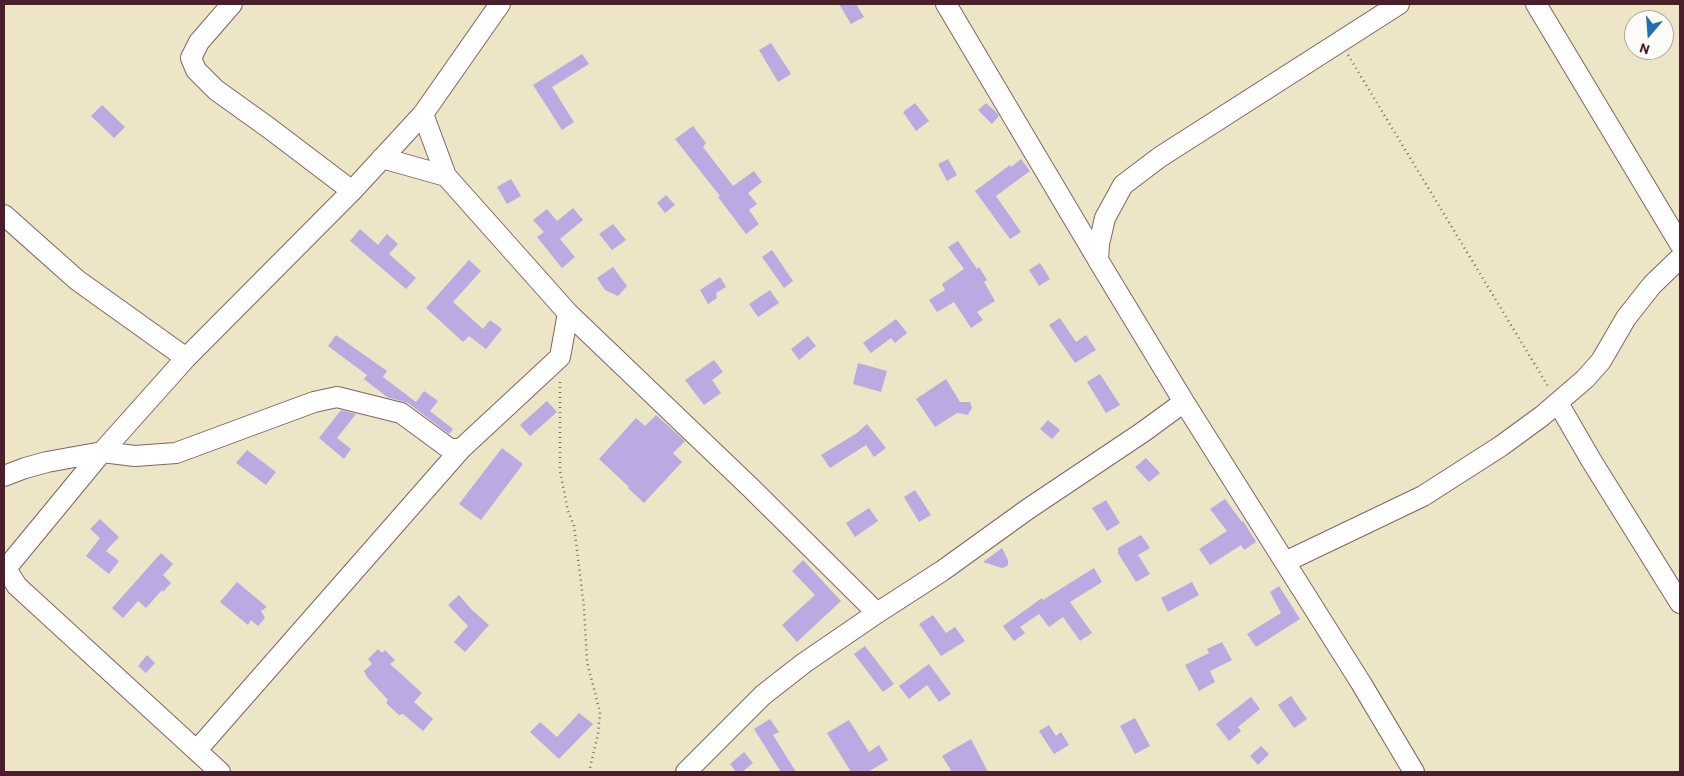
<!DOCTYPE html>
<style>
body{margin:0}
#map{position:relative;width:1684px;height:776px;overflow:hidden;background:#ece5c6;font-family:Itim,sans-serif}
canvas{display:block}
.frame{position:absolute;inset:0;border:5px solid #4a1f2b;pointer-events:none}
.north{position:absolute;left:1624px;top:10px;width:50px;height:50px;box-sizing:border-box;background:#fdfcf7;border:1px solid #b5a4a5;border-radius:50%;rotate:198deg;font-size:14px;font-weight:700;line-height:20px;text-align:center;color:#4a1f2b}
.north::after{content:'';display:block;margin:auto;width:18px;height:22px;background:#1f6fb2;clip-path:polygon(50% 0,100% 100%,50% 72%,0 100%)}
</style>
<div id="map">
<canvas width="1684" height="776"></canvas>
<div class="frame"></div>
<div class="north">N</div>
</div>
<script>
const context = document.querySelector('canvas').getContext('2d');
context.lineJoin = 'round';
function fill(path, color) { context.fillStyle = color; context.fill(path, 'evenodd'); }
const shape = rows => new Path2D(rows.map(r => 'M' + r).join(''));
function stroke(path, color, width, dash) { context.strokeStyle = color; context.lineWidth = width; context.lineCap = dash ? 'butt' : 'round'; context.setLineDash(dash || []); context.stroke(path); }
const building = shape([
 [839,4,856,4,864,17,851,24],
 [771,43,791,74,778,82,759,50],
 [582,54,589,64,552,87,574,122,562,130,533,85],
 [915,103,929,121,916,131,903,112],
 [986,103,996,112,999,116,992,124,978,110],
 [102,105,125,127,114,138,91,116],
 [693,126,706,143,703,147,733,186,754,171,762,182,748,193,757,204,749,210,759,224,746,234,718,197,720,196,675,139],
 [948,159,957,175,947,181,938,164],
 [1021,159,1030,171,996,196,1021,232,1010,239,975,191,1010,165,1011,167],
 [511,179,521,196,507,204,497,187],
 [666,195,675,205,665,213,657,203],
 [573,208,583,220,560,239,575,257,562,268,537,237,544,232,533,220,547,209,557,221],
 [613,224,626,240,612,250,599,234],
 [360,229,378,245,387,234,398,244,389,254,416,278,406,289,350,241],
 [958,241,977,269,979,267,987,280,984,282,995,301,977,312,983,320,971,328,954,302,937,312,929,300,945,290,942,284,964,269,948,247],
 [772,250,793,281,784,288,762,257],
 [469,260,481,271,453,302,483,329,490,320,502,329,486,349,469,336,463,342,426,308],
 [1040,263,1050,279,1039,286,1029,270],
 [613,267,627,286,618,296,605,290,597,278],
 [720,277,726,287,716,293,717,298,708,304,700,290],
 [770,290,779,303,758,317,749,304],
 [1060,318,1076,342,1086,335,1096,350,1075,363,1049,325],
 [896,319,907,333,895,343,891,338,871,353,863,343],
 [336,335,387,371,383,377,416,402,424,391,438,401,430,411,453,429,449,434,408,403,387,397,364,379,367,375,328,346],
 [808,336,816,346,799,360,791,349],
 [714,360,723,372,712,380,721,393,704,405,685,380],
 [858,363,887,371,881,392,853,384],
 [1100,374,1120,405,1106,413,1087,382],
 [946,379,960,402,970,402,972,408,968,414,969,415,957,413,935,427,916,399],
 [547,401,557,412,530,436,520,425],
 [341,410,356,414,337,438,351,449,344,459,319,438],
 [656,415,685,441,673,453,682,462,644,503,628,488,629,487,599,459,636,418,645,426],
 [1048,420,1060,430,1052,439,1040,429],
 [867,424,886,448,874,457,866,445,830,468,821,455,857,433],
 [502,448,523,464,481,520,459,504],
 [247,450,276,472,266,485,236,463],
 [1146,458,1160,473,1149,482,1135,467],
 [915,490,931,515,919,522,904,497],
 [1225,499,1242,522,1243,521,1256,542,1244,550,1241,545,1210,565,1199,549,1227,531,1210,509],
 [1106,500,1120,523,1107,531,1092,508],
 [869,508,878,521,855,537,846,523],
 [100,519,119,537,106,551,119,561,109,574,86,556,100,538,90,529],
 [1141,535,1150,548,1138,555,1150,574,1136,582,1118,553,1118,548],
 [1002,548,1008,560,1008,565,1005,567,1002,568,983,562],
 [161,553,173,564,163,575,171,583,163,592,162,590,146,608,138,601,123,618,112,608],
 [803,560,841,601,797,642,782,625,815,595,792,571],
 [1094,568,1102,582,1070,602,1092,633,1080,641,1063,617,1049,627,1039,614,1020,627,1025,633,1014,641,1003,626,1042,598,1043,600],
 [237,582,267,607,261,611,265,618,258,626,251,620,248,625,220,602],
 [1192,582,1199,595,1168,612,1161,598],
 [1279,586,1300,619,1256,647,1247,634,1281,613,1270,592],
 [459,595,472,610,489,625,465,652,454,642,468,626,448,605],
 [933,615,946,633,955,627,965,641,941,656,919,624],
 [1222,642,1232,660,1210,671,1215,682,1199,691,1185,665,1209,653,1207,649],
 [865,646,894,684,883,692,854,654],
 [378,649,382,653,385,650,395,660,390,664,422,693,414,702,433,719,423,731,403,714,399,715,386,703,388,700,367,677,364,671,372,664,368,659],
 [147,655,155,663,146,673,138,666],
 [929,664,951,694,939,702,927,685,909,699,899,686],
 [1291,696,1307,719,1294,728,1278,705],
 [1251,697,1260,709,1238,727,1241,731,1229,741,1216,724],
 [579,713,593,724,559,759,530,732,540,722,557,737],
 [1135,718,1150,746,1135,754,1120,726],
 [770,719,779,732,773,735,796,772,781,772,754,729],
 [849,720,869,752,879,745,888,760,868,772,851,772,827,733],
 [1049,725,1056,736,1061,732,1069,745,1054,754,1039,731],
 [971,739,988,772,952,772,942,756],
 [1261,746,1269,754,1258,765,1250,756],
 [744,752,753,763,742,772,736,772,730,764]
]);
const path = shape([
 [1348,55,1549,388],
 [560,382,560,471,568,511,574,526,584,607,587,662,600,712,598,734,589,772]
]);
const minor = shape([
 [232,4,199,42,191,58,196,70,216,90,269,128,352,191],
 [946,4,1098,260],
 [1399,4,1160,157,1123,185,1105,218,1099,244,1098,260,1184,402,1361,683,1414,772],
 [1536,4,1680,244],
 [423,114,446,176,568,313,752,489,877,613],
 [382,158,446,176],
 [4,215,77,280,186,358],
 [1558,403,1591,460,1680,603],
 [4,476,25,468,47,462,102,452,135,456,176,453,314,402,337,397,401,413,450,449,461,449],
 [1285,562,1423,496,1501,446,1542,416,1585,379,1601,361,1626,318,1652,285,1680,258],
 [6,569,17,586,220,772],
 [4,571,102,452,186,358,352,191,423,114,500,4],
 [197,750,461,449,560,357,568,313],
 [686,772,763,695,804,663,877,613,942,571,1028,509,1143,432,1184,402]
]);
fill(building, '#bba9e1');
stroke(minor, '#836461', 22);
stroke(path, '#836461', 2.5, [1, 4]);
stroke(minor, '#fff', 20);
</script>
